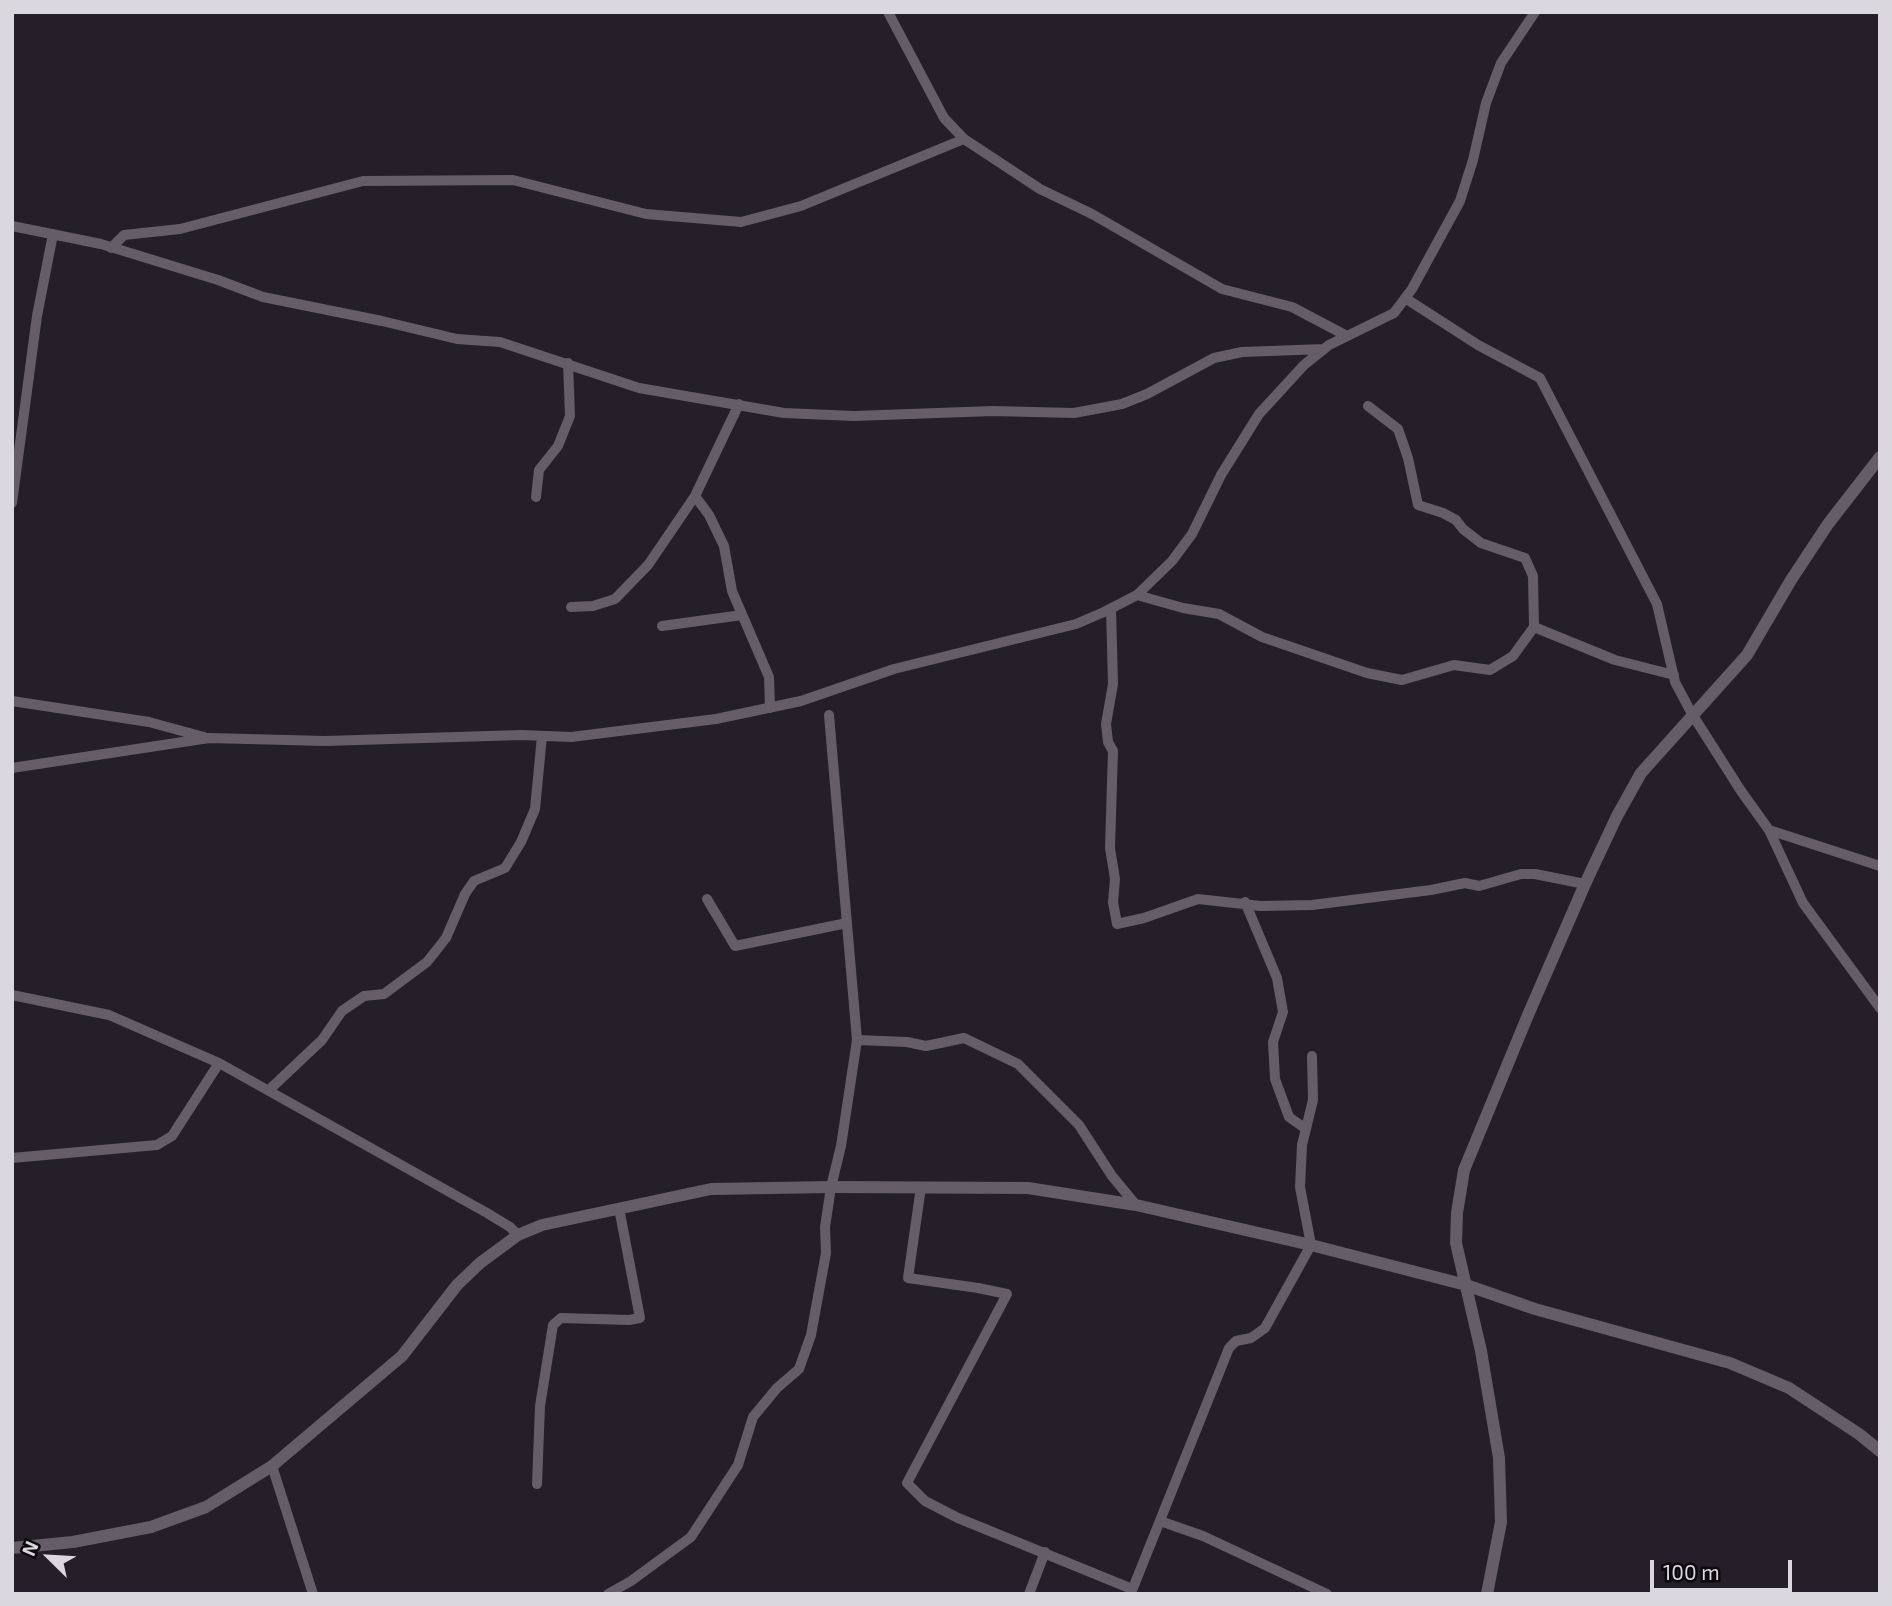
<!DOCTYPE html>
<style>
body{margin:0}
#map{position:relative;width:1892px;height:1606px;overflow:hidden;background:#251f29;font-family:"Exo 2",sans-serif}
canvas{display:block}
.frame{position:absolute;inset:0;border:14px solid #dbd7de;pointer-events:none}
.north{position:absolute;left:14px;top:1522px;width:70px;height:70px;-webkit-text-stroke:5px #0d0a0e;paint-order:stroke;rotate:294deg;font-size:19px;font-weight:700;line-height:28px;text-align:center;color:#dbd7de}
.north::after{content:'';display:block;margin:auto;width:24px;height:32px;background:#dbd7de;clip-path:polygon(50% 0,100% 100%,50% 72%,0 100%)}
.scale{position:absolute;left:1650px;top:1560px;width:142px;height:32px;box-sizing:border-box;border:4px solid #dbd7de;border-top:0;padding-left:9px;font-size:21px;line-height:24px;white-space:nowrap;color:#dbd7de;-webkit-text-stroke:5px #0d0a0e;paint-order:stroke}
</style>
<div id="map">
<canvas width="1892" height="1606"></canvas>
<div class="frame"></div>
<div class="north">N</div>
<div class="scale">100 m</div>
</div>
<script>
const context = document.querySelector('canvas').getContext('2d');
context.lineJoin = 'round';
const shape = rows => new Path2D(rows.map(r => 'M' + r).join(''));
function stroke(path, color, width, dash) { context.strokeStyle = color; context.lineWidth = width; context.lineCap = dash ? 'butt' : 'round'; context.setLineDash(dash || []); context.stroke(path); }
const minor = shape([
 [888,12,944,118,964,139,1040,189,1092,214,1222,289,1292,307,1347,336],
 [12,226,101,244,218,280,263,297,382,321,457,339,500,342,639,388,784,413,854,416,993,411,1074,413,1122,404,1147,394,1214,358,1242,352,1324,349],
 [111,248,124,235,180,229,363,181,513,180,646,214,741,222,801,206,964,139],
 [1405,298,1478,345,1540,378,1657,604,1675,682,1692,714,1741,791,1769,830,1803,903,1880,1008],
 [739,404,695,496,709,515,724,546,732,591,769,677,770,708],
 [1368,406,1398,429,1408,458,1418,505,1443,513,1456,520,1463,529,1481,543,1525,558,1533,576,1534,627,1615,660,1674,675],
 [536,497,539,470,558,446,570,416,568,363],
 [12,503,37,316,53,234],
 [1137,595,1183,608,1219,614,1262,637,1367,673,1402,680,1454,665,1490,670,1513,656,1534,627],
 [571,607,593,606,615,599,648,565,695,496],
 [1111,609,1113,684,1106,724,1108,742,1113,751,1110,848,1115,879,1113,902,1117,924,1144,918,1198,899,1261,906,1312,905,1431,890,1465,883,1479,886,1521,874,1535,874,1585,884],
 [662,626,742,615],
 [12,701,149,722,204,737],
 [12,768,209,738,325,741,522,735,571,737,716,719,801,701,894,669,1076,624,1104,612,1137,595,1172,561,1192,534,1221,475,1259,414,1304,365,1329,345,1394,313,1412,289,1460,201,1473,160,1486,103,1501,63,1535,12],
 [1769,830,1880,866],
 [707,899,735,946,847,923],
 [1245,902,1277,978,1283,1012,1273,1042,1275,1079,1289,1117,1306,1129],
 [12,995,109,1015,219,1063,487,1213,510,1227,518,1235],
 [857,1040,907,1042,926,1046,964,1038,1018,1064,1079,1125,1112,1176,1136,1205],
 [269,1090,322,1040,342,1011,364,996,384,994,427,962,446,938,465,894,474,881,505,868,521,842,535,809,542,736],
 [12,1158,157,1145,172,1136,219,1063],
 [921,1187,908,1278,978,1288,1007,1294,907,1483,925,1501,958,1518,1132,1589],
 [272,1466,313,1594],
 [537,1484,540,1406,553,1325,561,1318,629,1320,640,1318,619,1208],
 [1160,1521,1203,1536,1327,1594],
 [1131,1593,1229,1348,1236,1341,1251,1338,1265,1328,1311,1245,1300,1187,1302,1145,1313,1100,1312,1056],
 [608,1594,631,1581,691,1537,738,1465,753,1417,777,1388,799,1369,811,1335,826,1253,825,1227,831,1187,841,1146,857,1040,829,715],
 [1029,1594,1045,1552]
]);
const tertiary = shape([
 [12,1548,73,1542,151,1527,206,1507,272,1466,402,1356,457,1285,480,1263,518,1235,542,1225,711,1189,831,1187,1028,1188,1136,1205,1311,1245,1466,1285,1535,1309,1730,1363,1789,1388,1859,1434,1880,1451],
 [1487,1594,1501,1522,1499,1458,1481,1351,1456,1243,1457,1213,1464,1170,1528,1015,1585,884,1617,816,1641,773,1747,655,1791,580,1828,524,1880,457]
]);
stroke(minor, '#655e69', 10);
stroke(tertiary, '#655e69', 12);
</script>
